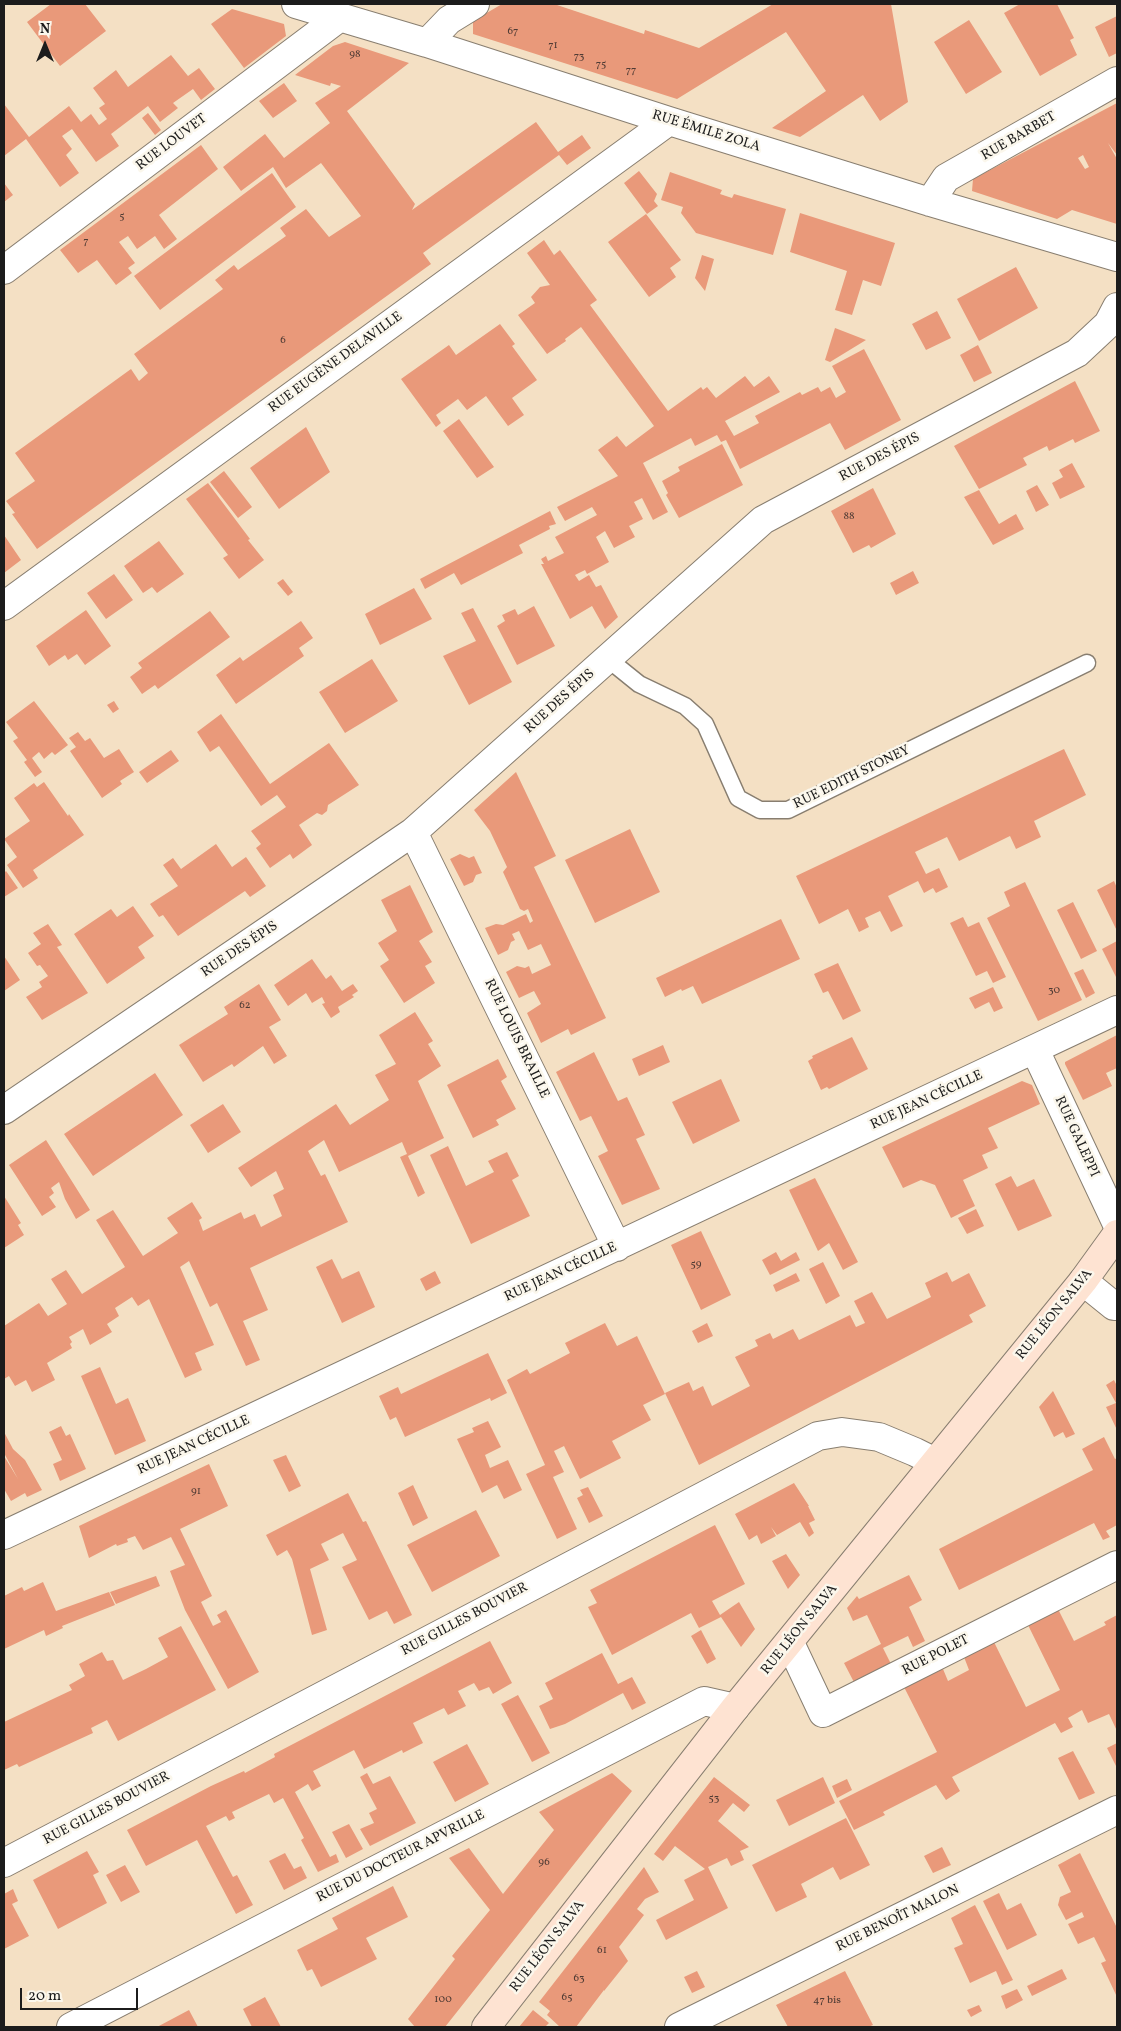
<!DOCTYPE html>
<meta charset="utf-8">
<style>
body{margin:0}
#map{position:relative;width:1121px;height:2031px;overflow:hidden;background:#f4e0c4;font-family:Vollkorn,serif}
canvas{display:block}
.frame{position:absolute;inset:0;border:5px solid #1c1c1c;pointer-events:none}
.north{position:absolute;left:20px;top:20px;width:50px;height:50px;-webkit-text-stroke:4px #fbf7ec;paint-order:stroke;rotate:0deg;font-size:14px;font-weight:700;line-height:20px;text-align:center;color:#1c1c1c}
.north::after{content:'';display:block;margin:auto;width:18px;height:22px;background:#1c1c1c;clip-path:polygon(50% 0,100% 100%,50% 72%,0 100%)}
.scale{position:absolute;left:20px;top:1988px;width:118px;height:22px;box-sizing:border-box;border:2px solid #1c1c1c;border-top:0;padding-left:6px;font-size:15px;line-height:18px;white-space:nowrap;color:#1c1c1c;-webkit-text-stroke:4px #fbf7ec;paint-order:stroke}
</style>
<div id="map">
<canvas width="1121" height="2031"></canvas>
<div class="frame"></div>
<div class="north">N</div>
<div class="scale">20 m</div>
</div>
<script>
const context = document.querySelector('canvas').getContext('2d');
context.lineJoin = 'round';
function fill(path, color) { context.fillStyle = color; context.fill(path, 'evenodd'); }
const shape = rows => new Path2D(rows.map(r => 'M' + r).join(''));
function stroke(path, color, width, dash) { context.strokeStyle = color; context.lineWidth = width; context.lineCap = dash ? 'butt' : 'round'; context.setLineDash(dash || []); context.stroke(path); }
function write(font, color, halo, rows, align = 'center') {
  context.font = font + ' Vollkorn,serif'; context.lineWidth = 5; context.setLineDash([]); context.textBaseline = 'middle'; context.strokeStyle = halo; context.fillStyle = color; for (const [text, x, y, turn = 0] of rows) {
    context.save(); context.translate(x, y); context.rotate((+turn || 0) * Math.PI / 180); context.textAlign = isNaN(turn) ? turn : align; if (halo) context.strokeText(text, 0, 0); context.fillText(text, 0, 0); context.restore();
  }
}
const building = shape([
 [51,4,85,4,106,31,60,66,27,22],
 [502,4,558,4,557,5,644,34,645,30,699,48,773,4,891,4,908,102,880,121,863,95,800,137,772,128,826,91,786,32,677,99,473,34,473,21],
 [1020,4,1057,4,1074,38,1070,40,1077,55,1040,76,1004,13],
 [232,9,284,24,286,36,244,68,211,24],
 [1117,16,1117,53,1109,57,1095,27],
 [969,20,1002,72,966,94,934,42],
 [345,42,409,63,347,111,415,204,412,210,536,122,558,152,582,135,591,148,567,165,559,155,423,253,431,264,37,549,12,514,15,513,6,501,35,481,15,453,131,369,139,381,148,373,134,354,223,289,215,280,234,265,238,270,286,236,280,228,306,209,329,237,361,216,321,163,286,188,273,167,241,191,223,167,265,134,284,158,330,123,315,103,341,86,331,83,330,86,295,75,333,46],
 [171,55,188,76,199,68,215,89,201,100,193,89,173,103,178,108,160,122,148,106,111,134,119,146,96,162,72,129,62,136,72,149,66,155,79,173,60,187,26,139,4,156,4,104,29,137,69,106,81,122,91,114,99,125,107,119,99,108,105,104,93,88,116,70,128,87],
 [284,83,297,101,273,118,259,101],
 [1117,103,1117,155,1108,143,1117,159,1117,224,1072,210,1057,219,972,191,973,179],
 [1083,155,1089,167,1085,169,1078,158],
 [148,113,161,130,155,135,142,118],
 [201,145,218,169,159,215,177,239,164,249,155,236,137,249,128,236,119,242,135,263,128,268,132,273,116,285,97,260,78,273,60,250],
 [639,171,657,194,654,201,658,206,647,214,624,183],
 [670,172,722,190,720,194,732,198,734,194,786,209,773,255,696,233,681,213,683,207,661,200],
 [272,173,296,207,160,310,134,276],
 [4,183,13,195,4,202],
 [800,213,895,243,881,286,863,280,852,315,835,310,847,271,790,252],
 [646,214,681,260,670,268,676,277,649,297,608,242],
 [544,240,554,255,560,250,597,300,590,305,668,411,701,387,703,390,707,387,716,398,745,376,754,387,769,376,780,392,725,421,734,436,759,423,755,416,800,392,802,395,818,387,821,392,830,387,836,398,846,392,832,366,864,349,901,420,845,450,830,423,740,469,726,440,721,442,717,435,695,446,691,438,643,463,668,512,653,520,642,498,634,502,643,519,629,526,635,537,614,548,605,531,596,537,609,562,587,574,585,570,575,575,579,581,589,575,596,587,601,585,618,617,605,629,592,606,570,619,541,564,544,564,541,559,546,556,548,561,564,553,555,537,597,515,592,507,565,521,557,507,618,476,598,450,617,436,626,447,654,426,581,327,565,339,566,341,547,354,518,315,535,303,531,297,540,287,550,285,527,253],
 [702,255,714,259,705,291,695,278],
 [1016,267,1038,308,979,341,957,299],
 [937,311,951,338,926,350,912,324],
 [500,324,515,344,512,346,537,380,512,398,524,415,508,426,486,396,467,410,458,399,436,415,441,423,436,427,401,379,449,345,456,355],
 [835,328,866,340,830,362,825,360],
 [978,345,992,373,974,382,960,355],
 [1075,381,1100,431,1075,443,1073,439,1049,451,1047,446,1023,458,1027,465,979,489,954,446],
 [459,419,494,467,477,478,443,431],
 [306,427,330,472,279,509,250,468],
 [722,444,743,485,679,518,666,495,668,493,662,481,680,471,678,467],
 [1072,463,1085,487,1060,499,1052,483,1063,477,1059,470],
 [224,471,252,507,238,518,210,482],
 [208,483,250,539,248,540,264,560,239,579,223,558,228,555,186,499],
 [1037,485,1049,505,1036,512,1026,491],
 [873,488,896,534,871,548,869,545,853,553,831,511],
 [979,490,999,524,1016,514,1024,529,993,545,964,497],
 [550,511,556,524,549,526,550,529,519,545,523,553,461,585,454,573,425,589,420,579],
 [4,535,21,560,4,573],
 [159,541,184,574,157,593,152,587,143,593,124,566],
 [913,571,919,583,896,595,890,583],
 [114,574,133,600,106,619,87,593],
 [283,579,293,592,288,596,277,583],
 [414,588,432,619,380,645,365,614],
 [534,606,555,646,517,665,497,626,505,621,502,615,515,609,518,615],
 [473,608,512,682,469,705,443,656,476,641,461,613],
 [86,610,111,646,85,665,77,654,68,660,65,655,49,666,36,646],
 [210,611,230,637,158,689,155,685,142,694,130,677,142,668,138,663],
 [301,621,313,638,299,648,304,656,236,704,216,675,240,657,243,661],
 [372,659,398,701,345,733,319,692],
 [34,701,68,745,55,755,52,752,44,759,39,752,32,758,42,772,35,777,24,762,27,760,13,741,18,738,6,722],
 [114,701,119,709,113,713,107,705],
 [221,714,270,784,329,743,359,785,328,805,327,811,322,815,317,813,299,825,312,845,293,859,290,854,270,868,256,848,261,844,251,831,286,807,277,795,261,806,219,746,210,752,197,732],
 [78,732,85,741,90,738,104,758,119,749,134,772,120,781,122,784,102,798,70,751,76,747,69,738],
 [1064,749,1086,795,1034,821,1041,837,1016,849,1010,836,959,861,947,837,915,852,926,874,939,868,948,887,936,893,933,888,924,893,918,881,888,896,903,926,891,932,880,911,865,918,869,927,859,932,848,909,819,924,796,876],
 [171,750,179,761,147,783,139,772],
 [516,772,556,856,534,867,606,1018,571,1035,568,1029,541,1043,527,1013,541,1004,534,991,519,998,506,972,517,966,525,968,529,966,532,974,551,965,541,944,528,950,519,931,512,934,515,940,511,942,508,950,498,955,485,928,496,924,503,925,526,914,530,923,533,921,528,909,524,911,520,909,503,872,507,867,490,831,474,810],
 [44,782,68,816,69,814,84,835,33,870,38,878,23,888,7,865,17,857,4,839,30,821,14,798,34,783,37,787],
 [630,829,660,892,595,923,565,860],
 [216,844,232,867,246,857,266,886,250,897,245,891,178,936,163,915,159,917,150,904,178,886,163,865,173,858,181,869],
 [460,854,469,858,474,856,482,873,476,875,473,882,464,886,450,859],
 [6,871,18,888,4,897,4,873],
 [1114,881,1117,888,1117,931,1097,890],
 [1025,882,1082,1000,1038,1021,987,918,1010,906,1004,892],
 [410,885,433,932,419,941,432,962,425,966,435,983,404,1003,380,966,389,960,378,943,397,931,381,900],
 [1073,902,1097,951,1081,959,1057,910],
 [133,906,154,936,138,947,145,958,107,984,74,934,111,909,117,917],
 [963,917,968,927,979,922,1006,977,993,983,987,971,976,976,950,923],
 [781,919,800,959,702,1004,693,986,682,991,681,989,665,997,656,978],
 [48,924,62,945,57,947,88,993,42,1020,26,997,42,987,39,982,48,976,40,965,37,966,28,953,41,944,33,933],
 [1117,941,1117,979,1102,949],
 [4,956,20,980,4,991],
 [312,959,326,979,331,975,342,991,353,984,358,991,352,995,354,997,338,1007,340,1012,331,1018,322,1004,325,1003,322,997,312,1003,306,993,288,1006,274,985],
 [838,963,861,1011,843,1020,828,991,823,993,814,974],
 [1083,969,1095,993,1086,998,1074,973],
 [259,984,281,1020,269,1027,287,1056,274,1064,263,1046,234,1067,232,1064,203,1082,179,1045,228,1014,224,1007],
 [993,987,1003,1008,994,1012,989,1002,975,1009,969,998],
 [415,1012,433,1041,428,1044,441,1066,418,1081,444,1138,408,1156,425,1193,418,1197,400,1157,407,1154,402,1142,339,1172,324,1140,308,1151,321,1176,325,1174,348,1222,250,1268,268,1310,243,1321,260,1360,246,1366,217,1303,210,1307,189,1261,180,1267,214,1345,195,1353,202,1370,185,1378,149,1299,138,1306,132,1297,115,1308,119,1316,107,1324,112,1332,90,1345,83,1329,69,1337,72,1342,70,1344,72,1348,47,1363,55,1380,32,1392,26,1380,15,1386,9,1376,4,1379,4,1326,39,1303,48,1316,67,1304,51,1279,66,1270,82,1294,125,1267,96,1220,113,1210,143,1256,178,1233,167,1218,192,1202,202,1218,199,1220,203,1231,241,1212,244,1219,255,1214,261,1227,282,1216,273,1195,284,1189,276,1171,251,1187,238,1168,336,1104,350,1125,389,1100,375,1075,396,1064,379,1035],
 [1117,1035,1117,1068,1106,1073,1112,1086,1083,1100,1065,1064,1065,1062],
 [852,1037,868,1069,829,1089,827,1087,821,1090,808,1061,813,1058,812,1056],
 [663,1045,670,1062,639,1076,632,1059],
 [594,1052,618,1101,627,1097,645,1135,636,1139,660,1189,622,1205,598,1156,608,1151,591,1116,580,1121,556,1072],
 [498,1059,507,1077,501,1081,516,1109,496,1120,499,1125,473,1138,447,1085],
 [155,1073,183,1115,93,1176,64,1134],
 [721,1079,740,1121,693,1144,672,1102],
 [1022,1081,1032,1085,1040,1104,988,1128,998,1148,982,1155,988,1168,963,1180,975,1206,951,1218,935,1185,921,1180,903,1188,882,1147],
 [223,1104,241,1132,208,1153,190,1125],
 [46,1140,90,1210,76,1219,65,1199,59,1182,51,1188,54,1193,49,1197,56,1207,42,1216,9,1165],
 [448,1146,466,1186,494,1172,488,1161,507,1152,519,1176,512,1180,530,1216,471,1244,430,1155],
 [1011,1176,1017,1187,1034,1179,1052,1216,1018,1231,995,1184],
 [815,1178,858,1262,843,1270,829,1243,818,1251,789,1190],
 [4,1196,21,1223,18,1225,24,1235,4,1248],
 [976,1209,984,1226,967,1234,958,1218],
 [701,1231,731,1295,701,1310,671,1245],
 [776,1252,781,1261,796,1252,800,1260,770,1275,762,1260],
 [332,1259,342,1279,359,1271,375,1307,342,1323,316,1267],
 [823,1262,840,1296,826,1304,809,1269],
 [435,1271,441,1283,426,1291,420,1279],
 [947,1272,952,1282,969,1273,986,1306,969,1315,973,1322,699,1465,665,1393,689,1382,693,1391,703,1386,712,1406,750,1386,735,1357,758,1346,755,1340,770,1333,773,1339,793,1329,799,1340,850,1315,856,1327,865,1323,854,1301,872,1292,887,1319,931,1297,925,1283],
 [796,1273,800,1281,776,1292,773,1285],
 [605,1323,617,1346,637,1336,665,1394,643,1405,651,1420,612,1441,621,1458,580,1479,564,1446,554,1451,564,1472,553,1477,577,1529,557,1539,526,1474,545,1465,507,1380,527,1369,530,1374,570,1353,565,1343],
 [707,1323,713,1336,698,1343,692,1331],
 [488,1353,507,1393,491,1401,490,1398,405,1437,396,1417,390,1420,379,1396,398,1387,401,1394],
 [100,1367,116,1404,128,1398,146,1441,115,1455,81,1376],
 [1114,1380,1117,1386,1117,1430,1106,1407,1116,1403,1106,1385],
 [1053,1391,1075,1434,1066,1438,1063,1432,1054,1437,1039,1407],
 [488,1421,501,1447,485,1455,490,1468,508,1460,522,1490,504,1499,497,1485,482,1493,457,1439,474,1432,472,1428],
 [61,1426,66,1436,70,1434,86,1469,60,1481,53,1464,62,1460,49,1432],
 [4,1432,13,1449,25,1460,42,1490,27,1497,25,1493,11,1501,4,1489,4,1456,18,1479,4,1453],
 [1104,1437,1115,1459,1117,1458,1117,1525,1106,1531,1110,1537,1103,1540,1094,1523,959,1590,939,1549,1093,1470,1082,1449],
 [286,1455,301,1486,289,1492,273,1460],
 [209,1464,228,1506,180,1529,212,1596,201,1602,213,1626,221,1622,217,1615,226,1610,259,1672,228,1689,185,1610,170,1571,185,1565,171,1537,143,1550,135,1536,127,1539,128,1542,117,1546,116,1544,89,1558,79,1526],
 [794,1483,809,1506,808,1506,815,1520,809,1523,814,1533,809,1537,800,1522,777,1535,771,1527,776,1536,761,1544,757,1535,749,1540,735,1514],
 [413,1485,428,1518,413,1526,398,1493],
 [588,1487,603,1516,589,1523,577,1498,583,1495,580,1490],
 [348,1493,363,1522,366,1521,412,1615,394,1624,387,1611,369,1620,342,1567,357,1560,343,1533,321,1544,329,1560,310,1569,327,1630,312,1635,292,1559,287,1550,277,1556,266,1535],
 [476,1510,500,1556,432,1592,407,1545],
 [715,1525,745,1584,712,1601,720,1615,739,1602,755,1629,741,1647,721,1617,699,1628,691,1613,612,1655,588,1607,597,1603,590,1590],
 [786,1554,800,1575,788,1589,772,1561],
 [909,1575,922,1600,909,1607,925,1641,913,1647,908,1636,883,1648,893,1668,856,1686,844,1663,881,1644,867,1615,853,1621,847,1608,857,1596,859,1599],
 [156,1576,160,1586,116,1604,110,1592],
 [43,1582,56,1611,109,1592,115,1605,62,1626,63,1628,46,1636,44,1630,4,1649,4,1596,22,1587,24,1591],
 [1058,1609,1074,1641,1106,1625,1104,1622,1117,1615,1117,1731,1109,1714,1088,1723,1082,1710,1068,1718,1073,1727,1061,1733,1055,1723,952,1777,960,1791,946,1800,936,1785,883,1812,885,1815,854,1830,839,1801,937,1752,904,1687,943,1669,948,1681,969,1670,964,1657,994,1642,1026,1707,1060,1690,1028,1625],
 [181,1626,216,1690,118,1741,107,1720,91,1728,93,1733,19,1767,17,1764,4,1770,4,1722,72,1690,69,1685,85,1676,79,1664,102,1652,107,1661,113,1660,123,1680,146,1669,168,1657,158,1638],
 [701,1630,716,1659,707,1664,691,1636],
 [490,1641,512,1683,493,1694,489,1687,479,1691,474,1683,458,1691,466,1706,448,1715,444,1708,413,1723,423,1743,403,1753,402,1750,364,1769,354,1750,313,1771,321,1786,312,1791,308,1784,295,1792,330,1857,336,1854,339,1862,318,1872,301,1840,304,1838,283,1798,274,1803,269,1794,232,1812,235,1818,229,1821,226,1816,206,1826,233,1877,237,1875,253,1905,236,1914,197,1840,146,1866,127,1830,211,1786,244,1771,245,1773,275,1757,274,1754],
 [602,1653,618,1684,632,1677,646,1703,632,1710,623,1693,565,1724,550,1729,539,1706,553,1699,545,1683],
 [518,1695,550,1753,532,1762,501,1704],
 [1117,1743,1117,1768,1107,1748],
 [467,1744,489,1784,455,1802,433,1762],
 [1073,1751,1095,1793,1079,1800,1058,1758],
 [367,1773,373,1784,390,1776,416,1823,370,1846,360,1829,374,1823,369,1813,377,1809,360,1777],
 [612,1773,632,1791,445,2027,415,2027,408,2019,455,1959,452,1956,490,1910,449,1858,469,1848,503,1894,554,1830,539,1812],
 [714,1777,750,1805,744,1812,733,1803,718,1821,749,1847,740,1851,744,1860,731,1866,727,1858,708,1867,728,1908,666,1940,656,1920,694,1900,684,1880,705,1869,675,1846,663,1861,654,1854],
 [823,1777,835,1803,789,1826,776,1800],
 [847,1779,852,1790,837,1798,832,1786],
 [846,1818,870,1865,840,1880,833,1867,801,1884,807,1897,776,1912,752,1865],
 [349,1824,363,1849,346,1858,332,1832],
 [942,1847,951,1865,933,1873,924,1856],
 [87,1851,99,1872,93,1875,107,1903,58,1929,33,1880],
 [285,1853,294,1869,301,1866,307,1878,284,1890,269,1861],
 [1080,1853,1117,1928,1117,1997,1101,1963,1106,1961,1094,1937,1078,1944,1068,1924,1084,1917,1082,1912,1066,1920,1058,1905,1060,1897,1071,1892,1058,1865],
 [125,1865,140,1892,121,1902,106,1875],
 [644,1867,659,1892,645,1899,637,1909,644,1915,619,1947,628,1961,604,1991,604,1990,576,2027,560,2027,547,2015,550,2011,539,2002],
 [393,1886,408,1917,366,1938,377,1959,321,1987,312,1969,307,1971,297,1950,338,1929,332,1918],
 [13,1889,18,1901,12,1904,29,1936,4,1949,4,1894],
 [999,1893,1007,1910,1021,1903,1037,1935,1007,1950,983,1901],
 [975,1905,1013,1980,1002,1985,996,1971,970,1983,954,1948,963,1944,951,1918],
 [1062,1969,1067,1979,1032,1996,1027,1986],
 [697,1971,705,1987,692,1993,684,1977],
 [845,1971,873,2025,868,2027,788,2027,776,2005],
 [1017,1989,1023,2000,1006,2009,1001,1996],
 [265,1997,281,2027,252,2027,243,2009],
 [979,2005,982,2011,971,2017,967,2010],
 [189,2010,198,2027,157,2027],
 [533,2010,549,2023,545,2027,519,2027]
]);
const lane = shape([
 [608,659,639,684,685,706,705,724,738,798,760,810,788,810,1087,663]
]);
const street = shape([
 [296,4,427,43,669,121,930,202,1117,257],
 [427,43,449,20,475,4],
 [930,202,946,178,1117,81],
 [4,270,340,17],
 [4,606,669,121],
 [413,832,617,1247],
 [1035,1050,1117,1224],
 [4,1110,413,832,763,520,1077,353,1108,324,1117,307],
 [1083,1281,1114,1306,1117,1306],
 [4,1535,1117,1010],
 [790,1643,823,1713,1117,1565],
 [4,1863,818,1436,842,1432,879,1437,915,1452,935,1462],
 [71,2027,704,1701,735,1708],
 [679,2027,1117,1810]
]);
const secondary = shape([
 [486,2027,735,1708,1083,1281,1117,1234]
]);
const numberNames = [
 ["67",513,32],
 ["71",553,46],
 ["98",355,55],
 ["73",579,57],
 ["75",601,65],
 ["77",631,71],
 ["5",122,217],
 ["7",86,242],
 ["6",283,341],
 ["88",849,517],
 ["30",1054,991],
 ["62",245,1006],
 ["59",696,1265],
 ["91",196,1492],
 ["53",714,1799],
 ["96",544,1863],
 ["61",602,1951],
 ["63",579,1979],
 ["65",567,1998],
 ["100",443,2000],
 ["47 bis",827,2001]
];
const streetNames = [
 ["RUE ÉMILE ZOLA",706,132,17],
 ["RUE BARBET",1019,137,-30],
 ["RUE LOUVET",172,143,-37],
 ["RUE EUGÈNE DELAVILLE",336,363,-36],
 ["RUE DES ÉPIS",880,458,-28],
 ["RUE DES ÉPIS",560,702,-42],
 ["RUE EDITH STONEY",852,778,-26],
 ["RUE DES ÉPIS",240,950,-34],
 ["RUE LOUIS BRAILLE",516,1039,64],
 ["RUE JEAN CÉCILLE",927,1101,-25],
 ["RUE GALEPPI",1076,1137,65],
 ["RUE JEAN CÉCILLE",561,1273,-25],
 ["RUE LÉON SALVA",1055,1315,-51],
 ["RUE JEAN CÉCILLE",194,1446,-25],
 ["RUE GILLES BOUVIER",465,1620,-28],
 ["RUE LÉON SALVA",800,1630,-51],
 ["RUE POLET",936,1656,-27],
 ["RUE GILLES BOUVIER",107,1809,-28],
 ["RUE DU DOCTEUR APVRILLE",401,1857,-27],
 ["RUE BENOÎT MALON",898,1919,-26],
 ["RUE LÉON SALVA",548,1947,-52]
];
fill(building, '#e9997a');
stroke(lane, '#887e70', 19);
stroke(street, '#887e70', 30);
stroke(secondary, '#887e70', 30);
stroke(lane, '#fff', 16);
stroke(street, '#fff', 28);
stroke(secondary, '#fee3d2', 28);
write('11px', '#4f3b34', null, numberNames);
write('14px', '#1c1c1c', '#fbf7ec', streetNames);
</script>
